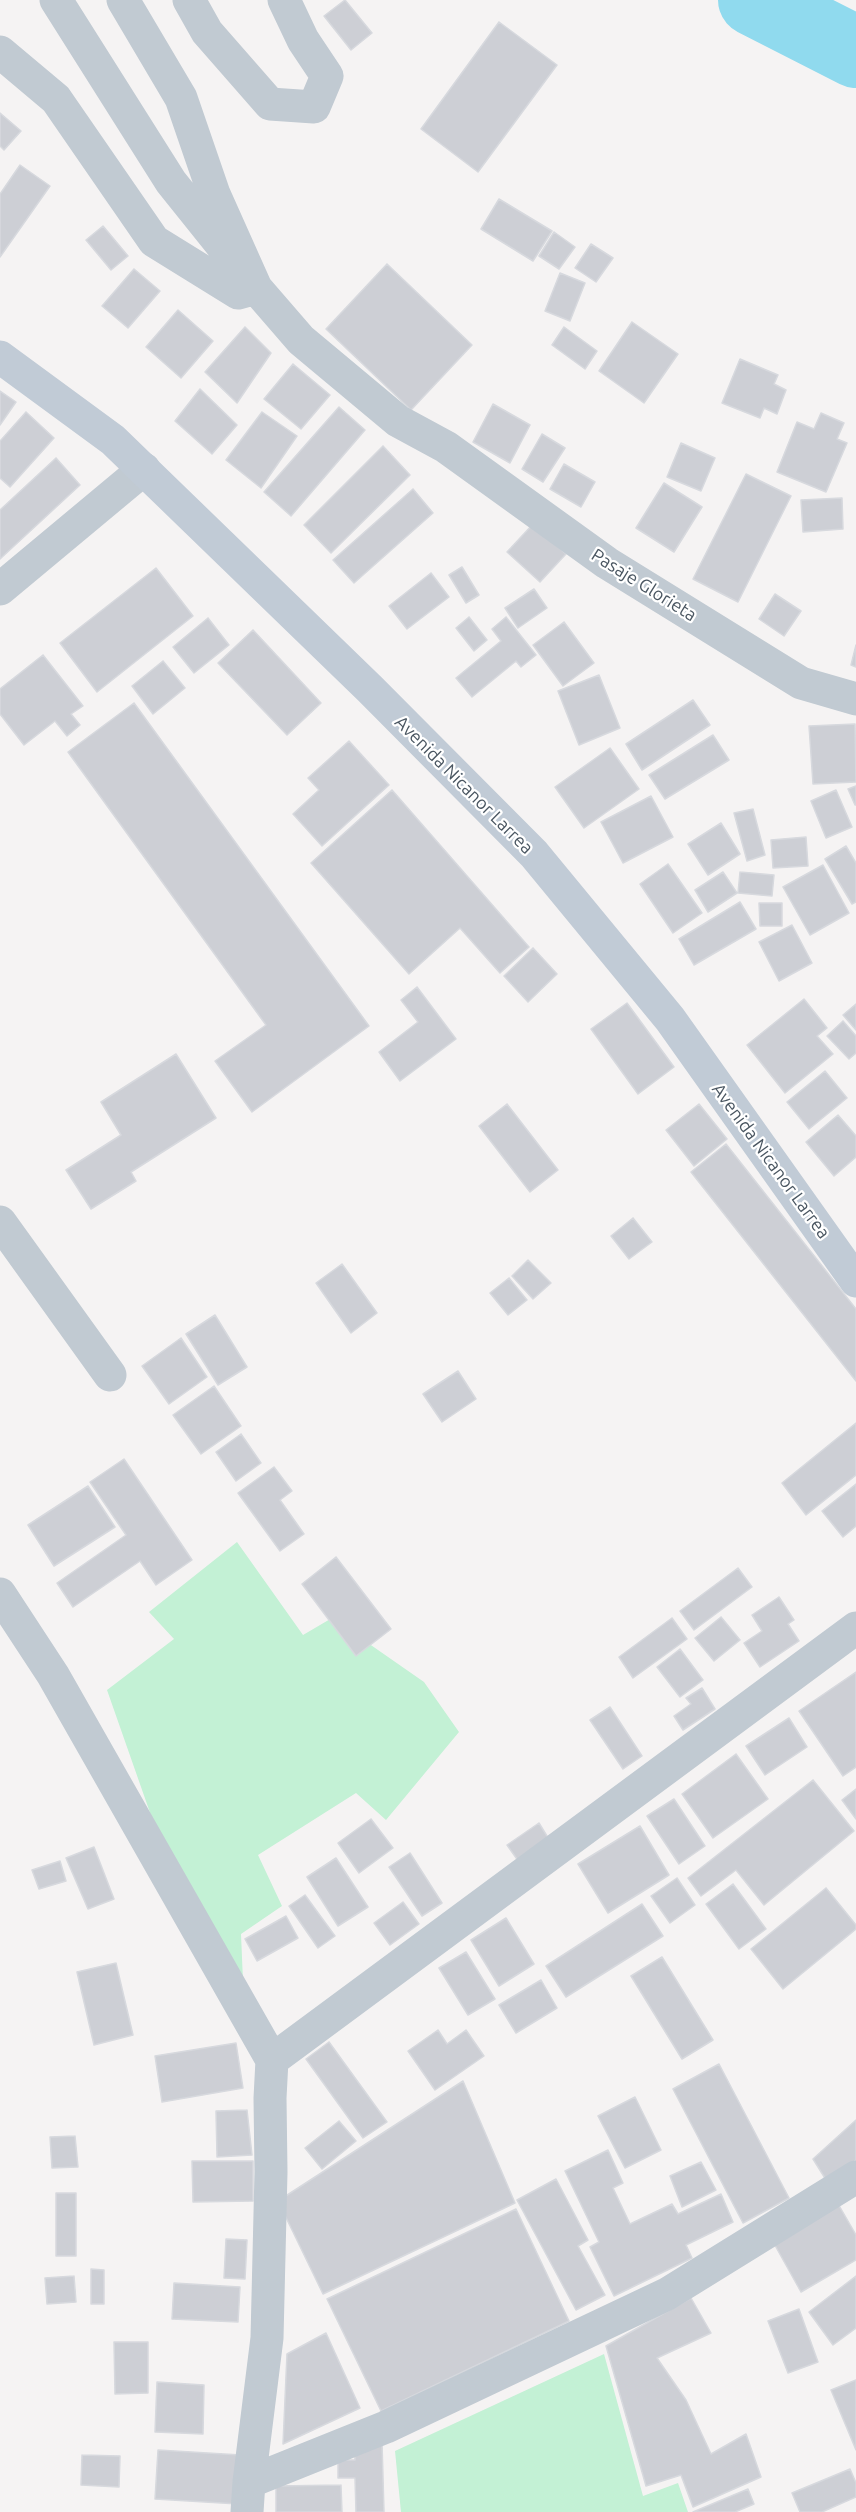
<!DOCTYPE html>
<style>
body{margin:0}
canvas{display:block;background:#f5f3f3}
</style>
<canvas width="856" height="2512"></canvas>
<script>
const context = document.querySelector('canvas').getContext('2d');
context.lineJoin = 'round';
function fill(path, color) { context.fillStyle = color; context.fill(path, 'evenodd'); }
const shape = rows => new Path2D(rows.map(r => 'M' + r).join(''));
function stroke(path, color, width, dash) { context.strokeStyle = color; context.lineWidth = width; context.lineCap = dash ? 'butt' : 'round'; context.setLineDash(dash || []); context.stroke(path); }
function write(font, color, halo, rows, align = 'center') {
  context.font = font + ' Ubuntu,sans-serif'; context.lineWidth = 4.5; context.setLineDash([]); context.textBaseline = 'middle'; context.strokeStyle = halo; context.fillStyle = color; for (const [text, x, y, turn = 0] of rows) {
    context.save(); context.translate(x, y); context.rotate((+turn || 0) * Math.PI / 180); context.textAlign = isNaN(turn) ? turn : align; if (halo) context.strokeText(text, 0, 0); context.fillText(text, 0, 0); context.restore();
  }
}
const green = shape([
 [237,1542,303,1635,332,1618,424,1682,459,1732,386,1820,356,1793,258,1855,282,1906,241,1934,243,1981,161,1844,107,1690,174,1639,149,1612],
 [604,2354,643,2496,678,2483,688,2512,401,2512,395,2451]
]);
const river = shape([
 [754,0,856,52]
]);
const building = shape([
 [345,0,372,33,351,50,324,16,345,0],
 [499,22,557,65,478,172,421,129,499,22],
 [0,113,21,131,4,150,0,146,0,113],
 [20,165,50,186,0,257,0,194,20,165],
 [499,199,552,231,533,261,481,229,499,199],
 [103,226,128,256,111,270,86,240,103,226],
 [554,232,575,247,559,269,539,256,554,232],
 [591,244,613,258,596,282,575,268,591,244],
 [387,264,472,345,411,410,326,329,387,264],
 [134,269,160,291,128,328,102,306,134,269],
 [560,273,585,283,570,321,545,311,560,273],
 [178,310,213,341,181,378,146,347,178,310],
 [632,322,678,354,644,403,599,371,632,322],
 [245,327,271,353,237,403,205,372,245,327],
 [564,327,597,351,585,369,552,345,564,327],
 [740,359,778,375,774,384,786,390,777,414,764,408,760,418,722,403,740,359],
 [293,364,330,395,301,429,264,399,293,364],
 [200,389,237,425,212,454,175,421,200,389],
 [0,391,16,402,0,425,0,391],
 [493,404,530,425,510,463,473,442,493,404],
 [339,407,365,430,291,516,264,492,339,407],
 [26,412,54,438,10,487,0,478,0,441,26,412],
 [262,412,297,436,261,488,226,460,262,412],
 [821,413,844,423,837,439,847,443,826,492,777,472,797,422,814,429,821,413],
 [542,434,565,448,543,482,522,469,542,434],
 [681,443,715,458,701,491,667,477,681,443],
 [383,446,410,475,331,553,304,525,383,446],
 [56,458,80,485,0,559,0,510,56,458],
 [564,464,595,482,581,507,550,489,564,464],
 [746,474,791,496,738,602,693,579,746,474],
 [664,483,702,507,674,552,636,528,664,483],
 [413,489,433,513,354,583,333,560,413,489],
 [842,498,843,529,803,532,801,500,842,498],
 [533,524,566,554,540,582,507,552,533,524],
 [462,567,479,595,466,603,449,575,462,567],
 [156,568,193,616,97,692,60,643,156,568],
 [431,573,449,597,407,629,389,606,431,573],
 [534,589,547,608,518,628,505,608,534,589],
 [775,594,801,611,784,636,759,619,775,594],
 [469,617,487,640,474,651,456,628,469,617],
 [506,617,536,655,521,667,516,661,472,697,456,678,501,641,492,629,506,617],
 [208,618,229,645,194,673,173,647,208,618],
 [564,622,594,663,563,686,533,645,564,622],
 [253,630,321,703,287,735,218,663,253,630],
 [856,645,856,667,851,665,856,645],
 [43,655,83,706,71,714,80,725,67,736,55,721,24,745,0,714,0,689,43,655],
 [163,661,185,688,153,714,132,686,163,661],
 [599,675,620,728,579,745,558,691,599,675],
 [693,700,710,725,642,770,626,744,693,700],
 [134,703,369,1026,252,1112,215,1061,266,1025,68,752,134,703],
 [855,724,856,782,813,784,809,726,855,724],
 [713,735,729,760,665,799,649,775,713,735],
 [349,741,389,785,322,846,293,814,319,790,308,778,349,741],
 [610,748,639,789,584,828,555,787,610,748],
 [856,786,856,805,855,805,848,789,856,786],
 [392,790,529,947,500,973,460,928,409,974,311,863,392,790],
 [836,790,852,827,826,838,811,801,836,790],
 [651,796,673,837,623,863,601,822,651,796],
 [753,809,765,855,747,861,734,813,753,809],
 [721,823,740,854,708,875,688,844,721,823],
 [806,837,808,866,773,868,771,840,806,837],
 [846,846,856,863,856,902,852,904,825,859,846,846],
 [668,864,702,913,673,933,640,884,668,864],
 [823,865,849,913,810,935,783,887,823,865],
 [723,872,737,893,708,912,695,890,723,872],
 [740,872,774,875,772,896,738,893,740,872],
 [740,902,756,929,694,965,679,939,740,902],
 [759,903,782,903,782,926,760,926,759,903],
 [792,925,812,963,779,981,759,942,792,925],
 [533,948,557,974,528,1002,504,976,533,948],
 [417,987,456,1039,400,1081,379,1052,418,1022,401,1000,417,987],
 [804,999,827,1028,817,1036,833,1054,785,1093,747,1045,804,999],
 [627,1003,674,1067,638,1094,591,1029,627,1003],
 [856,1004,856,1030,843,1015,856,1004],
 [843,1021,856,1036,856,1053,849,1059,827,1036,843,1021],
 [176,1054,216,1118,131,1172,136,1181,91,1209,66,1170,121,1135,101,1102,176,1054],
 [825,1071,847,1098,809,1129,787,1102,825,1071],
 [507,1104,558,1170,530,1192,479,1126,507,1104],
 [699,1104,727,1139,694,1166,666,1130,699,1104],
 [838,1115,856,1136,856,1157,834,1176,806,1142,838,1115],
 [726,1144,856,1309,856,1381,691,1172,726,1144],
 [633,1218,652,1242,629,1259,611,1236,633,1218],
 [528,1260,551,1283,533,1299,512,1276,528,1260],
 [342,1264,377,1313,351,1333,316,1283,342,1264],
 [509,1278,527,1300,508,1315,490,1293,509,1278],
 [215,1315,247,1367,218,1385,186,1334,215,1315],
 [181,1338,207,1377,169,1404,142,1366,181,1338],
 [458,1371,476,1399,442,1422,423,1394,458,1371],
 [214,1386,241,1426,201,1454,173,1415,214,1386],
 [856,1423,856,1475,806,1515,782,1483,856,1423],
 [241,1434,261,1463,236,1481,216,1452,241,1434],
 [124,1459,192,1560,156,1585,140,1561,73,1607,57,1583,126,1535,90,1482,124,1459],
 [274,1467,292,1491,280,1500,304,1534,280,1551,238,1493,274,1467],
 [856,1484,856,1526,843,1537,822,1511,856,1484],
 [88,1486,115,1527,54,1566,28,1525,88,1486],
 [336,1557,391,1629,356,1656,302,1584,336,1557],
 [738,1568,752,1587,694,1630,680,1611,738,1568],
 [779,1597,794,1620,788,1624,799,1641,760,1667,744,1643,762,1631,752,1615,779,1597],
 [721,1617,740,1640,714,1661,695,1638,721,1617],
 [672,1618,687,1639,633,1678,619,1657,672,1618],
 [680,1649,703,1680,680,1697,657,1667,680,1649],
 [856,1672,856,1767,843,1776,799,1711,856,1672],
 [702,1688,715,1709,683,1730,674,1716,691,1704,686,1698,702,1688],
 [610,1707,642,1756,623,1769,590,1720,610,1707],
 [789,1718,807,1747,765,1775,746,1746,789,1718],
 [736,1754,768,1799,713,1838,682,1794,736,1754],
 [813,1780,854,1831,764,1905,736,1870,701,1896,688,1878,813,1780],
 [856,1789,856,1819,842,1800,856,1789],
 [674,1799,705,1846,679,1864,647,1816,674,1799],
 [371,1819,393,1848,359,1873,338,1843,371,1819],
 [539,1823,550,1841,519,1862,507,1845,539,1823],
 [640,1826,669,1875,608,1913,578,1864,640,1826],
 [94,1847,114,1899,88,1909,66,1858,94,1847],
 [410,1853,442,1903,422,1916,389,1867,410,1853],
 [336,1858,368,1907,338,1926,307,1877,336,1858],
 [60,1861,66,1881,39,1889,32,1870,60,1861],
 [677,1878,695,1905,670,1923,651,1896,677,1878],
 [733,1884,766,1929,739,1949,706,1904,733,1884],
 [826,1888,856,1925,856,1929,783,1989,751,1949,826,1888],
 [305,1895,335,1936,318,1948,289,1906,305,1895],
 [403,1902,419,1924,390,1945,374,1923,403,1902],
 [642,1904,663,1936,566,1997,546,1966,642,1904],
 [286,1916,298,1938,257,1961,245,1939,286,1916],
 [506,1918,534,1964,499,1986,471,1940,506,1918],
 [466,1952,495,1999,468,2015,439,1968,466,1952],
 [662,1957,713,2040,682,2059,631,1976,662,1957],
 [116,1963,133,2035,94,2045,77,1972,116,1963],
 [541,1980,557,2008,516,2033,499,2005,541,1980],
 [438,2030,447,2044,466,2030,484,2056,435,2090,408,2051,438,2030],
 [329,2042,387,2122,363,2138,306,2059,329,2042],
 [236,2043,243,2088,162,2102,155,2056,236,2043],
 [719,2064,789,2198,743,2223,673,2089,719,2064],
 [463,2081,515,2203,323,2294,278,2201,463,2081],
 [635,2097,661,2150,625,2168,598,2116,635,2097],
 [247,2110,252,2155,217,2157,216,2111,247,2110],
 [856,2120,856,2160,828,2183,813,2159,856,2120],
 [339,2121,356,2141,322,2169,305,2148,339,2121],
 [75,2136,78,2167,52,2168,50,2137,75,2136],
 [608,2150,623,2183,613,2188,630,2224,672,2204,678,2214,721,2194,733,2222,686,2245,692,2258,614,2296,590,2247,599,2242,565,2171,608,2150],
 [192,2161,253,2161,253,2201,193,2202,192,2161],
 [701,2162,716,2190,682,2207,670,2176,701,2162],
 [556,2179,588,2240,578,2246,605,2295,576,2310,517,2200,556,2179],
 [56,2193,76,2193,76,2256,56,2256,56,2193],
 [837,2202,856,2235,856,2260,801,2292,772,2240,837,2202],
 [516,2209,569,2321,381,2411,327,2299,516,2209],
 [226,2239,247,2240,245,2279,224,2278,226,2239],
 [91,2269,104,2270,104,2304,91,2304,91,2269],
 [74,2276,76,2302,47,2304,45,2278,74,2276],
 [856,2276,856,2328,833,2345,809,2312,856,2276],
 [174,2283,240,2287,238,2322,172,2319,174,2283],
 [691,2298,711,2333,657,2358,686,2400,711,2454,746,2434,761,2477,693,2507,681,2475,646,2486,606,2346,691,2298],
 [799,2309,818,2362,788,2373,768,2321,799,2309],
 [326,2333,360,2408,283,2444,287,2354,326,2333],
 [114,2342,148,2342,148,2393,115,2394,114,2342],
 [856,2380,856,2450,831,2390,856,2380],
 [157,2382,204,2385,203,2434,155,2432,157,2382],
 [382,2442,384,2512,356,2512,355,2478,338,2478,338,2460,355,2460,354,2443,382,2442],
 [158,2450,241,2455,238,2504,155,2499,158,2450],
 [82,2455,120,2456,119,2487,81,2485,82,2455],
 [850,2469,856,2483,856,2497,822,2512,800,2512,792,2493,850,2469],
 [341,2485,342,2512,276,2512,276,2486,341,2485],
 [748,2489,754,2504,735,2512,693,2512,748,2489]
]);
const street = shape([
 [123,0,181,98,214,194,256,288,301,340,398,421,446,447,607,563,801,683,856,699],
 [189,0,207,32,270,104,314,107,327,76,303,40,284,0],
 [0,52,56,99,154,241,238,293,256,288,171,182,56,0],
 [0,589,144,469],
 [0,1222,110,1375],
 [0,1594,53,1675,272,2060,270,2098,271,2172,267,2338,249,2482,247,2512],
 [272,2060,856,1628],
 [249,2482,386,2427,667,2294,856,2177]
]);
const secondary = shape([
 [0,357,113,440,370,689,534,854,670,1019,856,1281]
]);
const streetNames = [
 ["Pasaje Glorieta",644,585,32],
 ["Avenida Nicanor Larrea",464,785,45],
 ["Avenida Nicanor Larrea",771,1161,54]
];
fill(green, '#c3f1d5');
stroke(river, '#90daee', 72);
fill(building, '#cdcfd5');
stroke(building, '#d7d9de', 1.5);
stroke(street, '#c1cad2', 33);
stroke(secondary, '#c1cbd6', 33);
write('18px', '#4a5661', '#fff', streetNames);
</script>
